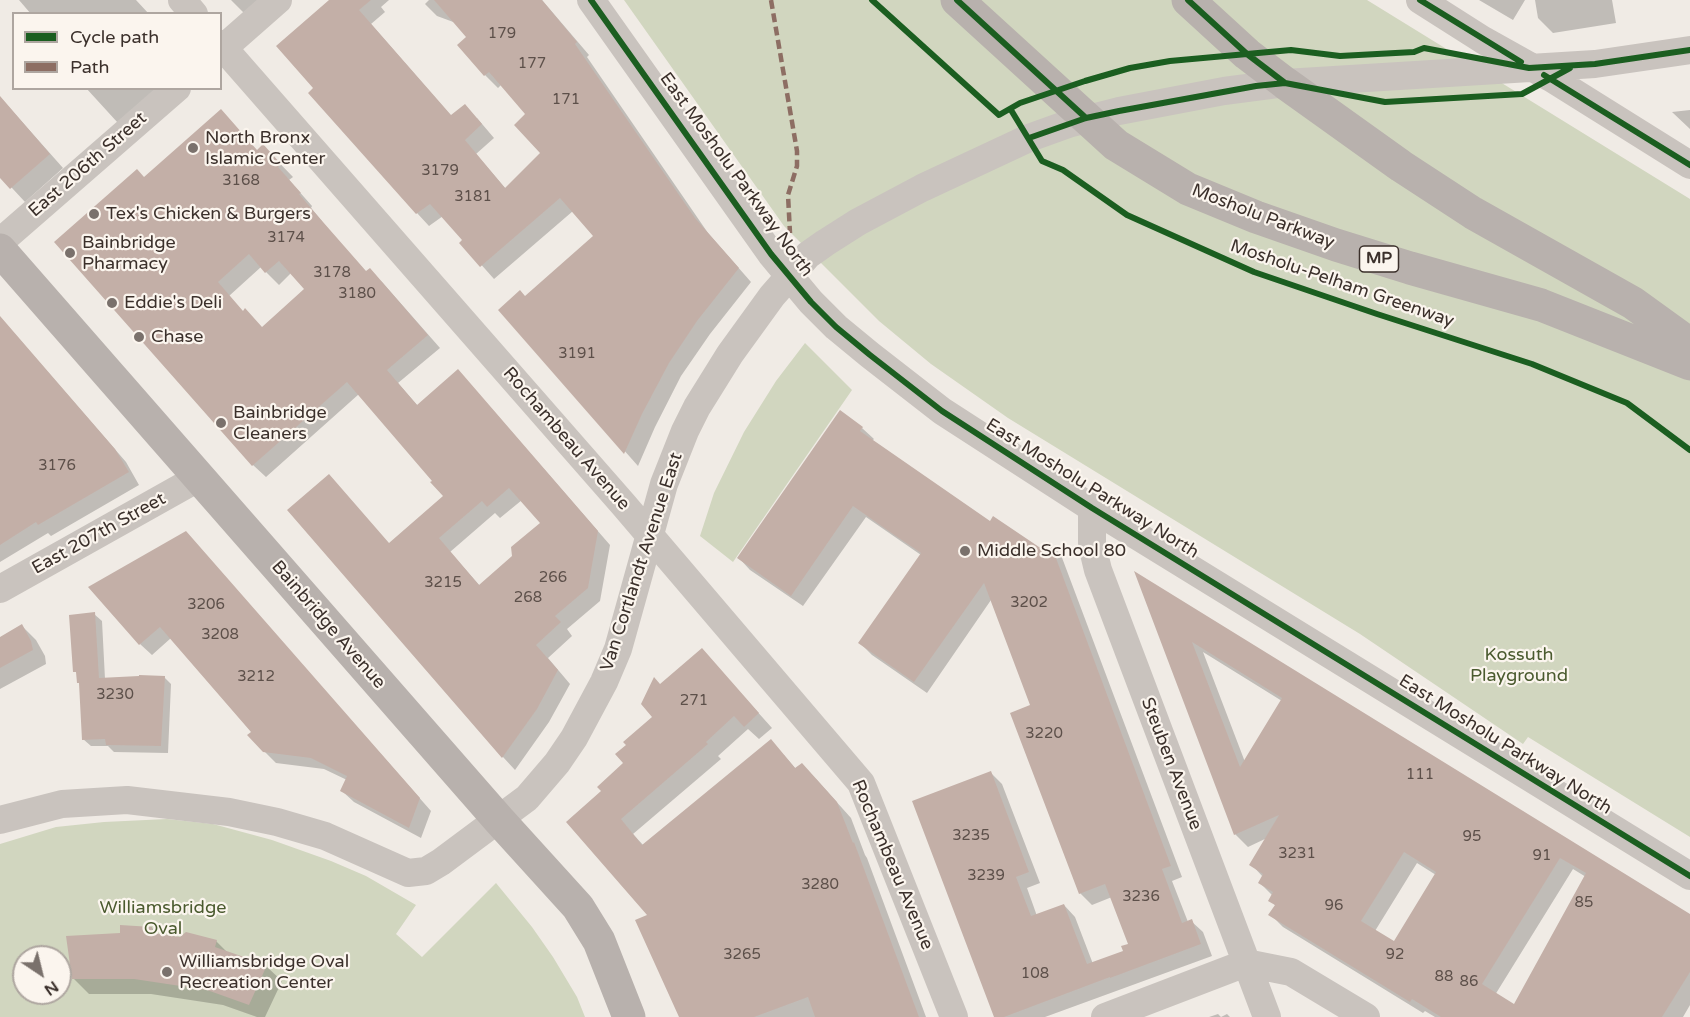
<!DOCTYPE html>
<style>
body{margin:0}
#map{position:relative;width:1690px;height:1017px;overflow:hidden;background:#f0ebe5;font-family:"Varela Round",sans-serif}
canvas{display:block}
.legend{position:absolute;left:12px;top:12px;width:210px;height:78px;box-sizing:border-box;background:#fbf5ee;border:2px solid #aea6a0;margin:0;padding:8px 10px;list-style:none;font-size:18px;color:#3b302b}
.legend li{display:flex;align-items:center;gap:12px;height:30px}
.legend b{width:30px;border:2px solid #aea6a0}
.north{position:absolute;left:12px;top:945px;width:60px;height:60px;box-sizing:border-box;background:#fbf5ee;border:2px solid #aea6a0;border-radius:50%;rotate:145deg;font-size:16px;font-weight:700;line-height:24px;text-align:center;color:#3b302b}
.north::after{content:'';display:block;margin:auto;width:21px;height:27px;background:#7a716c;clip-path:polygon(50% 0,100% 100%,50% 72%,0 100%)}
</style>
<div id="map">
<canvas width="1690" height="1017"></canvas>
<ul class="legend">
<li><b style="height:8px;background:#1b5e20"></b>Cycle path</li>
<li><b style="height:8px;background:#8d6e63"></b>Path</li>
</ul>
<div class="north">N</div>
</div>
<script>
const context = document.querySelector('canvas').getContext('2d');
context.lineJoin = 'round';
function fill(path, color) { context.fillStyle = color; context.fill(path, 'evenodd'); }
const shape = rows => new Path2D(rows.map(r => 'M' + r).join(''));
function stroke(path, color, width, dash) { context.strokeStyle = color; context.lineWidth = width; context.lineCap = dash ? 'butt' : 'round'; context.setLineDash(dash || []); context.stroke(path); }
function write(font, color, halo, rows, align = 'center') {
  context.font = font + ' "Varela Round",sans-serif'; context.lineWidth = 4.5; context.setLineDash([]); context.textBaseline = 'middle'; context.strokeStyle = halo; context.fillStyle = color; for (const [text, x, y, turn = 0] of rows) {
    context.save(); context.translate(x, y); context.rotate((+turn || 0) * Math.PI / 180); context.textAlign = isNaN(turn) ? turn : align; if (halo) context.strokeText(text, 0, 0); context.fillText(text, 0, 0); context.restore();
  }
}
const green = shape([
 [624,0,1367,0,1690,199,1690,837,1528,737,1523,744,1360,634,1008,418,931,364,879,321,784,226],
 [805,343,852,390,733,562,700,536,714,493,744,432,776,381],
 [167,819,213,824,272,840,331,861,366,876,416,905,396,934,422,957,496,883,532,927,553,957,577,997,585,1017,0,1017,0,844,56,827,104,822],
 [24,957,60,957,60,993,24,993]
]);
const shadow = shape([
 [19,0,136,0,149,14,31,14],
 [231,0,259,0,244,13],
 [331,0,389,0,381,7,385,12,371,24,452,117,477,118,494,138,476,154,506,189,542,154,527,115,501,85,498,88,485,75,468,37,456,23,437,16,425,4,429,0,542,0,589,55,587,57,708,233,751,282,710,334,681,376,655,427,638,466,500,310,525,298,596,236,573,211,494,279,462,243,464,241,443,216,429,226,417,213,315,88],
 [1479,0,1525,0,1513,20],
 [1535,0,1612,0,1616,23,1553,33,1538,18],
 [86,88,158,88,118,123],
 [0,97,63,168,25,202,0,175],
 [1690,110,1690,129,1672,112],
 [263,146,293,177,289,180,312,206,311,208,335,237,367,273,382,282,440,348,398,383,418,406,470,384,610,545,600,601,567,629,572,636,548,658,570,684,549,722,515,770,503,757,289,510,390,544,445,497,434,481,359,394,266,477,253,465,144,178,257,151],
 [261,267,279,285,291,273,306,290,262,328,243,312,229,296],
 [522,500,542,523,514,556,480,586,450,552,495,513,500,518],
 [0,317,126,462,139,485,51,536,48,533,0,562],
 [862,428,874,439,872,441,990,523,1038,548,1050,544,1061,555,1182,877,1172,881,1188,922,1191,921,1203,932,1212,956,1045,1017,995,1017,991,773,1002,784,1040,883,1027,888,1037,916,1064,905,1075,917,1093,964,1125,952,1130,945,1112,897,1092,905,1080,893,1032,706,991,600,927,693,872,655,860,643,921,555,866,517,803,606,750,570,739,558],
 [186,533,431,811,421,838,354,802,342,791,347,780,324,769,276,763,264,751,253,732,171,638,152,655,140,644],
 [1137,575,1690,916,1690,1005,1683,1017,1435,1017,1425,1011,1423,1013,1283,927,1270,914,1276,906,1270,900,1273,896,1260,883,1263,877,1251,864,1267,838,1248,847,1235,834],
 [1203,652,1282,701,1245,762],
 [1417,863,1436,875,1394,943,1375,931],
 [1573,869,1586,877,1514,1006,1495,995],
 [94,614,102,621,105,679,164,677,171,684,168,753,114,752,108,746,91,746,83,739,81,685,78,674,75,671],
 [22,626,36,640,45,656,46,664,0,689,0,639],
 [702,650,772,728,759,739,748,729,718,756,721,759,633,834,644,846,784,755,796,769,816,779,851,818,865,855,867,858,926,1017,680,1017,650,916,603,792,626,763,654,717,661,686],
 [152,928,159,936,216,941,229,954,266,966,282,981,265,1017,257,1017,223,1005,151,994,89,994,73,978,122,934],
 [1218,1014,1221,1017,1227,1014,1230,1017,1209,1017]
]);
const building = shape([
 [329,0,371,0,359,10,451,115,465,104,482,124,465,140,505,188,540,153,514,125,525,114,489,72,484,76,457,45,466,37,434,0,542,0,577,42,575,44,695,218,739,268,697,321,669,363,642,414,624,454,498,310,520,290,525,296,593,236,560,198,480,267,459,243,462,240,430,204,416,214,308,93,313,88,276,46],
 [0,96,50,154,10,189,0,178],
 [221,109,257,150,263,144,281,164,278,167,301,193,299,194,323,222,366,271,370,268,428,335,387,370,417,405,458,369,598,531,588,588,555,616,561,622,536,645,558,670,537,709,502,758,287,510,329,474,389,543,443,496,430,482,432,481,347,382,252,466,54,242,137,169,144,177],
 [249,254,265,273,279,261,304,289,262,327,245,308,243,311,218,282],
 [509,488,540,523,511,547,512,556,479,585,439,538,482,501,487,507],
 [0,316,115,449,129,472,38,525,36,522,0,545],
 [840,410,863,427,860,431,990,521,993,516,1039,547,1050,542,1171,866,1162,869,1182,923,1192,919,1201,944,1110,978,1110,977,1004,1017,994,1017,912,801,991,771,1029,872,1016,877,1031,916,1064,904,1087,964,1123,951,1121,946,1128,944,1105,884,1079,894,1010,713,1030,705,984,583,914,682,858,643,921,553,890,532,853,506,791,596,737,558],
 [186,531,420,798,409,828,340,791,347,776,311,758,263,752,247,735,251,732,160,627,139,645,88,587],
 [1134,571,1690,914,1690,972,1662,1017,1441,1017,1412,999,1410,1002,1268,915,1275,905,1268,901,1273,892,1258,883,1263,874,1249,865,1279,815,1234,835],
 [1192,642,1282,698,1240,767],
 [1404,852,1436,872,1394,941,1361,921],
 [1560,858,1586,873,1514,1004,1482,984],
 [95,612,99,678,139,676,139,675,165,676,161,746,106,745,105,739,82,740,79,683,77,683,76,672,73,672,69,615],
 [22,624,31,641,33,650,0,668,0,637],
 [702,648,759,713,744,727,734,716,706,742,708,744,621,819,642,845,771,739,795,768,802,763,837,802,853,843,854,842,919,1017,815,1017,808,997,754,1017,679,1017,635,920,647,915,566,822,601,791,597,787,623,763,615,754,626,745,623,742,652,717,641,704,654,677,660,684],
 [120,925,152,927,152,933,180,937,186,932,217,940,215,947,267,965,249,1005,207,990,134,979,72,979,66,936,120,933]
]);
const minor = shape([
 [182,0,194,14],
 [591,0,771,254,811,302,836,327,870,355,942,411,1092,508,1690,876],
 [1420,0,1483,40,1551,78,1690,165],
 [220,44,623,504,861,783,954,1017],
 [220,51,278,0],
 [0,242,177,88],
 [1092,508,1092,545,1098,570,1267,1017],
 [0,589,198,478],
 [0,820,62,804,127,800,229,812,277,822,325,836,408,873,426,871,441,862,527,798,557,763,574,738,604,682,618,649,664,484,685,431,697,407,730,354,772,296,808,255,825,243,858,222,922,188,1029,138,1068,124,1119,111,1224,91,1285,83,1595,64,1690,50],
 [1105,1017,1246,963,1291,972,1366,1017]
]);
const major = shape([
 [957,0,1116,145,1188,189,1256,217,1336,245,1410,268,1541,305,1690,364],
 [1188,0,1247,54,1285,83,1401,166,1473,213,1633,303,1690,344],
 [0,250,499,820,578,907,599,941,629,1017]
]);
const quiet = shape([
 [771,0,797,151,797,166,788,195,790,233]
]);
const cycleway = shape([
 [591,0,771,254,811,302,836,327,870,355,942,411,1092,508,1690,876],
 [872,0,999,115,1020,103,1085,81,1130,68,1170,61,1291,50,1340,56,1414,52,1424,48,1529,68,1595,64,1690,50],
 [957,0,1086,118],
 [1188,0,1247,54,1285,83],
 [1420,0,1521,62],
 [1544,75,1690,165],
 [1011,110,1042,161,1063,170,1127,215,1254,272,1377,314,1532,364,1627,403,1690,450],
 [1029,138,1086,118,1119,111,1256,86,1285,83,1385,102,1522,94,1570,68]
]);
const markers = [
 [193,148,6,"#7a716c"],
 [94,214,6,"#7a716c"],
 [70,253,6,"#7a716c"],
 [112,303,6,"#7a716c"],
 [139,337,6,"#7a716c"],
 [221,423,6,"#7a716c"],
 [965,551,6,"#7a716c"],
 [167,972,6,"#7a716c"]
];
const numberNames = [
 ["179",502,34],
 ["177",532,64],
 ["171",566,100],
 ["3179",440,171],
 ["3168",241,181],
 ["3181",473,197],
 ["3174",286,238],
 ["3178",332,273],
 ["3180",357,294],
 ["3191",577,354],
 ["3176",57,466],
 ["266",553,578],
 ["3215",443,583],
 ["268",528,598],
 ["3202",1029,603],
 ["3206",206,605],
 ["3208",220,635],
 ["3212",256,677],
 ["3230",115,695],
 ["271",694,701],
 ["3220",1044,734],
 ["111",1420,775],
 ["3235",971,836],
 ["95",1472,837],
 ["3231",1297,854],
 ["91",1542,856],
 ["3239",986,876],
 ["3280",820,885],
 ["3236",1141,897],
 ["85",1584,903],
 ["96",1334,906],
 ["3265",742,955],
 ["92",1395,955],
 ["108",1035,974],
 ["88",1444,977],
 ["86",1469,982]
];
const shields = [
 [1379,259,39]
];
const shieldNames = [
 ["MP",1379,259]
];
const poiNames = [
 ["North Bronx",205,138],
 ["Islamic Center",205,159],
 ["Tex's Chicken & Burgers",106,214],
 ["Bainbridge",82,243],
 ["Pharmacy",82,264],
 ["Eddie's Deli",124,303],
 ["Chase",151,337],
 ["Bainbridge",233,413],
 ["Cleaners",233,434],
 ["Middle School 80",977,551],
 ["Williamsbridge Oval",179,962],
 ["Recreation Center",179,983]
];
const streetNames = [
 ["East 206th Street",88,165,-41],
 ["East Mosholu Parkway North",736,175,54],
 ["Mosholu Parkway",1263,217,21],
 ["Mosholu-Pelham Greenway",1342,284,19],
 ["Rochambeau Avenue",566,439,49],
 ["East Mosholu Parkway North",1092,489,32],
 ["East 207th Street",99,534,-29],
 ["Van Cortlandt Avenue East",642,562,-72],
 ["Bainbridge Avenue",328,625,49],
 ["East Mosholu Parkway North",1505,745,32],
 ["Steuben Avenue",1171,764,69],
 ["Rochambeau Avenue",892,865,67]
];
const parkNames = [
 ["Kossuth",1519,655],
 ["Playground",1519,676],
 ["Williamsbridge",163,908],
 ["Oval",163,929]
];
fill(green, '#d1d6bf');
fill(shadow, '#0003');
fill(building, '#c3afa7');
stroke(minor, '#c9c3be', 28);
stroke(major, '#b8b1ad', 33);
stroke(quiet, '#8d6e63', 4.5, [9, 4.5]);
stroke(cycleway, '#1b5e20', 6);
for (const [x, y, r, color] of markers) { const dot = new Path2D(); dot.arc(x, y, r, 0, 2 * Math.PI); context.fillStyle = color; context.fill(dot); stroke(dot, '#fbf5ee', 2); }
write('15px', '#5d504a', null, numberNames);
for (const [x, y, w] of shields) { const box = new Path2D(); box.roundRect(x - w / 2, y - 13, w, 26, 4.5); context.fillStyle = '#fbf5ee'; context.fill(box); stroke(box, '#3b302b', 1.5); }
write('bold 16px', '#3b302b', null, shieldNames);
write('18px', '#3b302b', '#fbf5ee', poiNames, 'left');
write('18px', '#3b302b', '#fbf5ee', streetNames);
write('18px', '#4a5a2e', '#fbf5ee', parkNames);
</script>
